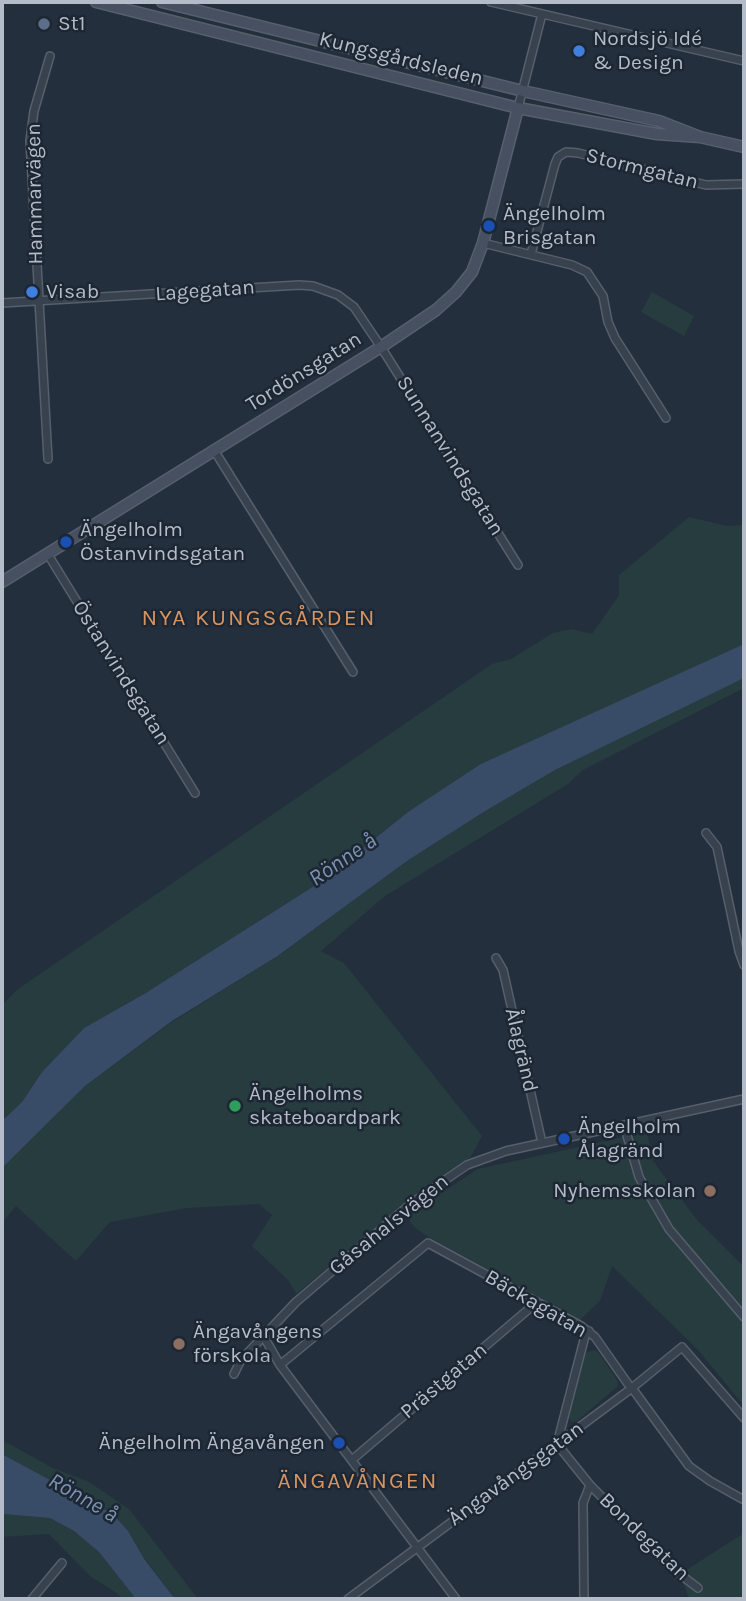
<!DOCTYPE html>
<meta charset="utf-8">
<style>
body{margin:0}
#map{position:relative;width:746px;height:1601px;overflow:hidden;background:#242f3e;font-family:Karla,sans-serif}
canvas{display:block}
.frame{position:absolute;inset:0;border:4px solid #b4bcc9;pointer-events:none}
</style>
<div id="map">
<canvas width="746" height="1601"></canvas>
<div class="frame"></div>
</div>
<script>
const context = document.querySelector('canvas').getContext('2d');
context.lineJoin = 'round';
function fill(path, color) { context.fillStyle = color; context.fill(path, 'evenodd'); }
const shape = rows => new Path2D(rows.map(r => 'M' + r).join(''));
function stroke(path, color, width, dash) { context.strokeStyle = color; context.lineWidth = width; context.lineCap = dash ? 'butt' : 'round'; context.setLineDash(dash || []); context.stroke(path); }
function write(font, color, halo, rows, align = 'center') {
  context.font = font + ' Karla,sans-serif'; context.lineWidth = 5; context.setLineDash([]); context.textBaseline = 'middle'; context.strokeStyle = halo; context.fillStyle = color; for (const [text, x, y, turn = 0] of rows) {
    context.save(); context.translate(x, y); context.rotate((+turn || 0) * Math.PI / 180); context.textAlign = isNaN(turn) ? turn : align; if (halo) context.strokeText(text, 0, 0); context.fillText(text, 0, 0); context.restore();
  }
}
const green = shape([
 [652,292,694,316,684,336,641,312],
 [689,517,727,526,743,525,744,523,744,644,521,747,408,812,322,881,144,994,84,1028,42,1072,22,1102,2,1121,2,1005,18,989,492,664,511,659,553,633,571,629,592,634,619,595,619,575],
 [744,678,744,688,583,770,568,784,385,896,321,951,344,963,482,1136,471,1157,420,1190,296,1294,289,1281,252,1246,272,1215,259,1204,187,1208,110,1222,76,1261,16,1206,2,1223,2,1168,85,1086,172,1022,276,957,407,861,482,813,555,770,687,704],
 [647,1132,653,1161,697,1220,744,1267,744,1406,699,1351,612,1266,600,1301,580,1320,429,1237,415,1228,406,1216,478,1169],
 [594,1350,598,1352,617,1380,618,1386,577,1421,571,1422,569,1416,584,1356,587,1352],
 [2,1440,53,1468,89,1482,129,1509,198,1599,175,1599,145,1559,128,1531,113,1514,2,1454],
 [2,1514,50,1518,74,1531,99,1552,136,1599,122,1599,118,1594,90,1576,49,1534,2,1537],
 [744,1533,744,1599,689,1599,680,1574]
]);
const water = shape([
 [744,644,744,678,555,770,482,813,407,861,276,957,172,1021,85,1086,2,1168,2,1121,22,1102,42,1072,84,1028,144,994,322,881,408,812,481,764],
 [2,1454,113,1514,128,1531,145,1560,175,1599,136,1599,99,1552,74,1531,50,1518,2,1514]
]);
const street = shape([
 [491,2,744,61],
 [518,108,542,14],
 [483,243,572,265,587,272,603,296,608,322,615,338,666,418],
 [531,254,555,164,558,157,566,152,578,153,706,185,744,184],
 [2,303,299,285,313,286,338,295,354,307,381,347,518,565],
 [214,450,353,672],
 [48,459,30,141,34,111,50,56],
 [47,553,195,793],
 [706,833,717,847,739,951,744,965],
 [496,958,503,970,542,1143],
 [624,1125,639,1177,669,1229,744,1317],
 [264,1337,280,1365,456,1599],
 [280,1365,428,1243,581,1326,595,1337,628,1384],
 [234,1374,241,1360,296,1302,413,1202,467,1165,506,1151,744,1099],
 [632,1388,689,1466,710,1481,744,1500],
 [353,1459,530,1308,534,1301],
 [590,1485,673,1569,698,1588],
 [32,1599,62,1563],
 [348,1599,632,1388,682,1347,744,1418],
 [584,1599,583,1503,590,1485,557,1444,585,1336,589,1331]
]);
const secondary = shape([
 [96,2,518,108,657,134,700,137],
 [162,2,523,91,659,121,700,137,744,147],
 [2,582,381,347,436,310,456,292,472,272,483,243,518,108]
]);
const markers = [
 [44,24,7,"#5c6f8a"],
 [579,51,7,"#3f7fe0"],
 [489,226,7,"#1a4fb4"],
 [32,292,7,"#3f7fe0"],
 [66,542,7,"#1a4fb4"],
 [235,1106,7,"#2e9e5b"],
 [564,1139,7,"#1a4fb4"],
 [710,1191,7,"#8d6e63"],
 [179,1344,7,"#8d6e63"],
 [339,1443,7,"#1a4fb4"]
];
const poiNames = [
 ["St1",58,24],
 ["Nordsjö Idé",593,39],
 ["& Design",593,63],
 ["Ängelholm",503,214],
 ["Brisgatan",503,238],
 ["Visab",46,292],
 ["Ängelholm",80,530],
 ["Östanvindsgatan",80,554],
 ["Ängelholms",249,1094],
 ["skateboardpark",249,1118],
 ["Ängelholm",578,1127],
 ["Ålagränd",578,1151],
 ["Nyhemsskolan",696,1191,"right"],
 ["Ängavångens",193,1332],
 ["förskola",193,1356],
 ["Ängelholm Ängavången",325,1443,"right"]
];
const streetNames = [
 ["Kungsgårdsleden",401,59,14],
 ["Stormgatan",642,169,14],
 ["Hammarvägen",35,194,-91],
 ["Lagegatan",205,291,-4],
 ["Tordönsgatan",304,372,-32],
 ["Sunnanvindsgatan",450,456,58],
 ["Östanvindsgatan",121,673,58],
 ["Ålagränd",521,1050,77],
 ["Gåsahalsvägen",389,1225,-39],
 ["Bäckagatan",536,1304,30],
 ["Prästgatan",444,1381,-40],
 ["Ängavångsgatan",516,1474,-36],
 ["Bondegatan",644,1537,44]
];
const neighbourhoodNames = [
 ["NYA KUNGSGÅRDEN",259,618],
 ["ÄNGAVÅNGEN",358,1481]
];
const waterNames = [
 ["Rönne å",343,860,-34],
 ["Rönne å",83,1498,30]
];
fill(green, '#263c3f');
fill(water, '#394c67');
stroke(street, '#565f6c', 10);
stroke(secondary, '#565f6c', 13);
stroke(street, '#38414e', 7);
stroke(secondary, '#465061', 10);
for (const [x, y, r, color] of markers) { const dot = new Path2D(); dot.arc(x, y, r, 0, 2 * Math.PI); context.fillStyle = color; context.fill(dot); stroke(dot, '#1d2633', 2.5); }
write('21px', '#b4bcc9', '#1d2633', poiNames, 'left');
write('21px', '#b4bcc9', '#1d2633', streetNames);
context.letterSpacing = '2px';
write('23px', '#d59563', '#1d2633', neighbourhoodNames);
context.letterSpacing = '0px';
write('italic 23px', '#7c92b1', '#1d2633', waterNames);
</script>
